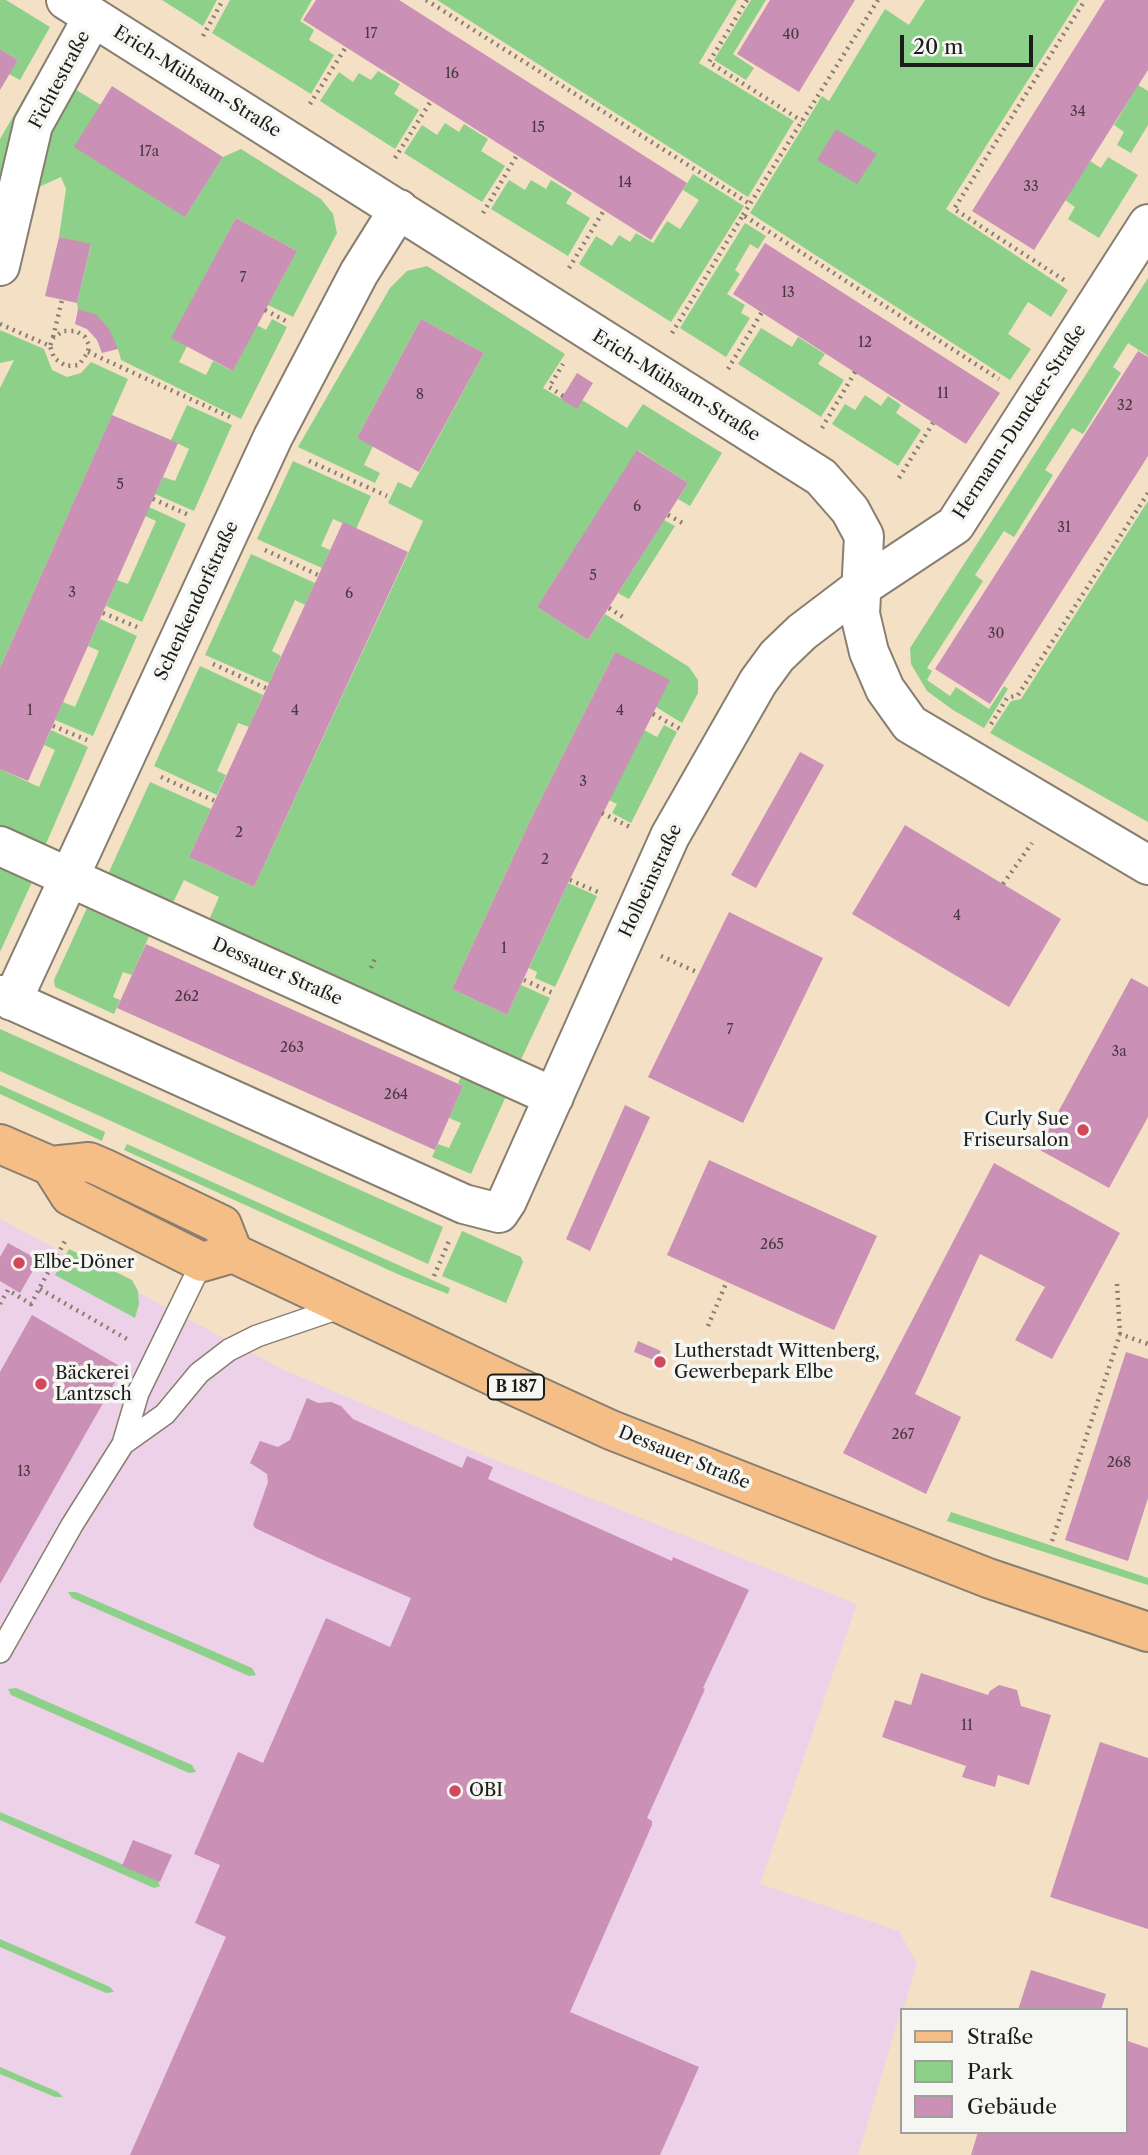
<!DOCTYPE html>
<meta charset="utf-8">
<style>
body{margin:0}
#map{position:relative;width:1148px;height:2155px;overflow:hidden;background:#f4e0c5;font-family:"Libre Caslon Text",serif}
canvas{display:block}
.legend{position:absolute;left:900px;top:2008px;width:228px;height:126px;box-sizing:border-box;background:#f6f6f2;border:2px solid #9f9f9c;margin:0;padding:9px 12px;list-style:none;font-size:21px;color:#1c1c1c}
.legend li{display:flex;align-items:center;gap:14px;height:35px}
.legend b{width:35px;border:2px solid #9f9f9c}
.scale{position:absolute;left:900px;top:35px;width:133px;height:32px;box-sizing:border-box;border:4px solid #1c1c1c;border-top:0;padding-left:9px;font-size:21px;line-height:24px;white-space:nowrap;color:#1c1c1c;-webkit-text-stroke:5px #f6f6f2;paint-order:stroke}
</style>
<div id="map">
<canvas width="1148" height="2155"></canvas>
<ul class="legend">
<li><b style="height:9px;background:#f6be87"></b>Straße</li>
<li><b style="height:19px;background:#8dd089"></b>Park</li>
<li><b style="height:19px;background:#ca90b5"></b>Gebäude</li>
</ul>
<div class="scale">20 m</div>
</div>
<script>
const context = document.querySelector('canvas').getContext('2d');
context.lineJoin = 'round';
function fill(path, color) { context.fillStyle = color; context.fill(path, 'evenodd'); }
const shape = rows => new Path2D(rows.map(r => 'M' + r).join(''));
function stroke(path, color, width, dash) { context.strokeStyle = color; context.lineWidth = width; context.lineCap = dash ? 'butt' : 'round'; context.setLineDash(dash || []); context.stroke(path); }
function write(font, color, halo, rows, align = 'center') {
  context.font = font + ' "Libre Caslon Text",serif'; context.lineWidth = 7; context.setLineDash([]); context.textBaseline = 'middle'; context.strokeStyle = halo; context.fillStyle = color; for (const [text, x, y, turn = 0] of rows) {
    context.save(); context.translate(x, y); context.rotate((+turn || 0) * Math.PI / 180); context.textAlign = isNaN(turn) ? turn : align; if (halo) context.strokeText(text, 0, 0); context.fillText(text, 0, 0); context.restore();
  }
}
const built = shape([
 [0,1219,282,1369,480,1454,857,1604,760,1884,899,1931,917,1964,903,2010,901,2010,858,2155,0,2155]
]);
const green = shape([
 [0,0,6,0,50,27,20,80,9,74,18,60,0,49],
 [162,0,217,0,203,26],
 [230,0,312,0,300,21,314,30,309,40,334,55,311,94,212,33],
 [437,0,737,0,699,63,794,121,748,197],
 [751,0,766,0,733,54,754,68,746,80,714,60],
 [925,0,1079,0,946,209,1068,290,1051,317,1028,302,1008,334,1031,349,1010,380,750,213,822,96,829,101,885,9,909,25],
 [58,39,63,42,0,204,0,139],
 [378,71,400,84,394,94,419,110,395,149,320,101,339,72,353,82,359,73,371,80],
 [1138,85,1148,91,1148,125,1131,153,1117,145,1124,132,1114,125],
 [73,88,101,105,185,217,223,157,241,149,321,199,333,214,337,233,293,317,268,305,297,251,236,218,172,338,187,346,179,362,206,375,213,361,233,371,257,325,266,330,272,319,287,327,241,419,121,360,118,349,78,309,77,303,91,245,59,237,66,189,61,177,30,191,46,126],
 [445,123,459,132,464,124,488,139,481,151,505,166,482,202,404,153,422,125,437,135],
 [1108,157,1138,175,1099,238,1068,219,1075,207,1065,200,1090,161,1101,168],
 [693,174,744,206,671,322,579,264,596,236,612,246,619,235,630,242,636,233,653,243,667,221,680,229,699,200,683,190],
 [509,180,525,190,531,180,546,189,551,180,572,193,566,203,590,218,568,256,491,209],
 [745,223,766,236,758,249,750,244,735,270,740,274,727,294,745,305,741,313,750,318,726,357,680,328],
 [427,266,565,354,543,388,577,408,582,400,627,428,643,404,722,453,690,506,678,499,688,483,638,450,537,607,588,640,605,614,689,667,698,680,698,693,682,723,656,707,615,652,531,819,452,989,507,1015,521,985,550,998,517,1068,205,929,219,897,184,880,169,911,104,883,150,782,211,809,189,857,254,887,423,521,388,503,398,482,411,488,484,353,421,319,357,438,373,446,364,465,380,473,375,483,298,447,390,288,407,271],
 [1148,278,1148,356,1128,343,1113,367,1121,373,1083,434,1072,428,1045,470,1053,475,1014,537,1004,531,975,575,983,581,927,668,932,671,927,680,950,696,956,687,989,709,1004,686,1008,689,984,728,953,710,927,691,911,664,910,648],
 [761,328,792,347,798,337,825,354,818,364,844,380,821,417,738,364],
 [0,330,44,349,52,370,67,377,81,373,91,362,128,379,0,668,0,388,14,360,0,363],
 [865,395,881,406,888,396,901,405,896,413,921,430,898,466,832,424,845,404,855,410],
 [187,405,232,425,194,511,155,494,163,477,175,481,189,449,171,440],
 [293,461,371,496,356,529,333,519,321,546,330,550,322,568,257,539],
 [1148,501,1148,822,990,733,1011,701,1021,699],
 [149,507,186,524,142,622,106,606,117,580,128,584,156,521,145,516],
 [664,520,675,526,629,599,618,593],
 [251,554,315,583,305,605,295,600,272,651,281,656,269,683,205,655],
 [100,619,137,636,93,736,55,720,63,702,75,707,99,651,88,646],
 [200,666,263,695,249,727,238,723,217,771,226,775,217,795,154,766],
 [664,725,677,732,631,823,612,813,617,804,609,800,644,730,657,737],
 [51,730,88,747,42,853,0,835,0,769,39,787,55,750,44,745],
 [0,868,32,882,0,952],
 [568,883,597,896,555,987,535,978,537,972,529,968],
 [87,908,149,936,132,975,123,972,113,997,120,1000,114,1014,55,987,54,980],
 [0,1029,443,1227,428,1264,0,1071],
 [461,1077,506,1096,471,1174,432,1157,438,1144,449,1148,461,1123,449,1118,463,1086,458,1083],
 [0,1085,105,1132,102,1141,0,1094],
 [127,1144,450,1288,448,1294,402,1276,124,1150],
 [462,1231,521,1257,523,1262,506,1303,442,1276],
 [69,1249,132,1280,138,1291,139,1304,135,1318,55,1275],
 [951,1512,1148,1578,1148,1585,947,1521],
 [68,1592,76,1592,252,1668,256,1675,249,1676,72,1598],
 [16,1688,192,1765,196,1772,189,1773,11,1695,8,1689],
 [0,1812,157,1879,160,1886,154,1888,0,1820],
 [0,1939,110,1987,114,1992,106,1993,0,1947],
 [0,2067,58,2092,63,2097,55,2097,0,2074]
]);
const building = shape([
 [316,0,399,0,687,183,651,240,303,20],
 [770,0,855,0,799,92,737,54],
 [1105,0,1148,0,1148,70,1034,250,972,211],
 [0,49,18,60,0,90],
 [112,86,223,157,185,217,74,147],
 [836,129,877,154,857,184,817,160],
 [236,218,297,251,233,371,171,338],
 [59,237,91,244,77,303,45,296],
 [765,243,1000,393,966,444,733,294],
 [78,309,97,315,109,329,118,349,102,353,97,340,87,329,75,324],
 [421,319,484,353,419,472,357,438],
 [1138,351,1148,357,1148,456,990,704,935,669],
 [577,373,593,383,577,409,561,399],
 [112,415,178,443,28,781,0,769,0,668],
 [637,450,688,483,588,640,537,607],
 [343,522,408,552,254,887,189,857],
 [615,652,670,680,568,883,507,1015,452,989,531,819],
 [800,752,824,765,756,888,731,875],
 [905,825,1061,919,1009,1007,852,914],
 [729,912,823,958,743,1123,648,1077],
 [146,944,463,1086,435,1150,117,1008],
 [1131,978,1148,987,1148,1117,1109,1188,1038,1149],
 [625,1105,650,1117,590,1251,566,1239],
 [709,1160,877,1236,834,1330,667,1255],
 [994,1163,1120,1233,1052,1359,1015,1340,1045,1287,980,1254,915,1394,961,1417,926,1494,843,1453],
 [8,1243,39,1260,20,1293,0,1281,0,1257],
 [32,1315,123,1368,0,1584,0,1372],
 [638,1341,661,1351,656,1361,634,1352],
 [1126,1352,1148,1359,1148,1498,1128,1561,1065,1540],
 [307,1398,318,1403,331,1402,341,1406,353,1419,462,1468,467,1456,493,1467,488,1479,672,1561,673,1557,749,1590,703,1688,705,1689,647,1818,652,1821,652,1825,570,2012,699,2067,660,2155,130,2155,226,1937,195,1923,220,1865,194,1854,238,1752,263,1763,326,1618,390,1647,411,1598,321,1559,255,1528,253,1525,268,1482,267,1474,250,1463,260,1441,278,1447,290,1440],
 [921,1673,988,1695,990,1691,999,1685,1017,1690,1021,1706,1051,1715,1029,1785,998,1775,995,1787,962,1777,966,1766,882,1737,895,1700,911,1705],
 [1100,1742,1148,1758,1148,1929,1050,1897],
 [133,1840,172,1855,160,1882,122,1866],
 [1031,1970,1106,1994,1101,2010,1018,2010],
 [1125,2040,1148,2048,1148,2155,971,2155,978,2132,1125,2132]
]);
const path = shape([
 [426,0,750,204],
 [747,0,709,62,802,121],
 [203,36,223,0],
 [310,104,346,47],
 [395,158,431,101],
 [483,213,517,155],
 [743,215,878,0],
 [569,268,604,210],
 [1064,280,954,209,1085,0],
 [265,310,286,321],
 [0,324,50,346,54,358,66,366,79,365,88,352,89,345,85,337,76,331,63,331,53,338,50,346],
 [672,333,743,215,999,379],
 [53,337,62,300],
 [88,352,234,419],
 [728,369,762,312],
 [563,396,549,387,563,364],
 [822,428,855,372],
 [309,461,387,496],
 [899,478,933,423],
 [153,499,191,516],
 [668,515,686,525],
 [265,550,318,575],
 [609,608,626,619],
 [103,613,137,627],
 [213,664,266,688],
 [653,714,682,730],
 [991,724,1007,698,1018,695,1148,493],
 [53,726,87,740],
 [161,777,215,801],
 [602,813,630,827],
 [570,880,598,892],
 [1003,884,1032,843],
 [661,956,699,973],
 [371,968,376,956],
 [524,980,555,994],
 [434,1276,449,1241],
 [1117,1284,1120,1334],
 [40,1289,127,1339],
 [0,1304,8,1290,31,1304,65,1241],
 [708,1326,727,1281],
 [1052,1541,1120,1334,1148,1344]
]);
const service = shape([
 [123,1444,165,1414,199,1373,229,1350,257,1336,345,1306],
 [0,1652,72,1525,123,1444,138,1393,202,1262]
]);
const minor = shape([
 [66,0,821,477,850,510,864,536,860,614,869,652,885,689,910,724,1148,865],
 [0,266,33,125,93,17],
 [0,846,554,1097],
 [0,995,464,1204,499,1213,507,1201,670,836,758,682,777,656,802,632,860,588,955,525,1148,224],
 [12,1001,273,437,359,273,399,209]
]);
const primary = shape([
 [0,1144,51,1166,89,1162,103,1168,222,1225,233,1253],
 [51,1166,70,1196,202,1262,233,1253,506,1382,611,1430,988,1578,1148,1632]
]);
const markers = [
 [1083,1130,7,"#d1495b"],
 [19,1263,7,"#d1495b"],
 [660,1362,7,"#d1495b"],
 [41,1384,7,"#d1495b"],
 [455,1791,7,"#d1495b"]
];
const numberNames = [
 ["17",371,34],
 ["40",791,35],
 ["16",452,74],
 ["34",1078,112],
 ["15",538,128],
 ["17a",149,152],
 ["14",625,183],
 ["33",1031,187],
 ["7",243,278],
 ["13",788,293],
 ["12",865,343],
 ["11",943,394],
 ["8",420,395],
 ["32",1125,406],
 ["5",120,485],
 ["6",637,507],
 ["31",1064,528],
 ["5",593,576],
 ["3",72,593],
 ["6",349,594],
 ["30",996,634],
 ["1",30,711],
 ["4",295,711],
 ["4",620,711],
 ["3",583,782],
 ["2",239,833],
 ["2",545,860],
 ["4",957,916],
 ["1",504,949],
 ["262",187,997],
 ["7",730,1030],
 ["263",292,1048],
 ["3a",1119,1052],
 ["264",396,1095],
 ["265",772,1245],
 ["267",903,1435],
 ["268",1119,1463],
 ["13",24,1472],
 ["11",967,1726]
];
const shields = [
 [516,1387,56]
];
const shieldNames = [
 ["B 187",516,1387]
];
const streetNames = [
 ["Fichtestraße",60,80,-62],
 ["Erich-Mühsam-Straße",197,82,32],
 ["Erich-Mühsam-Straße",676,386,32],
 ["Hermann-Duncker-Straße",1020,422,-57],
 ["Schenkendorfstraße",197,601,-65],
 ["Holbeinstraße",651,881,-65],
 ["Dessauer Straße",277,972,24],
 ["Dessauer Straße",684,1458,22]
];
const poiNames = [
 ["Curly Sue",1069,1120,"right"],
 ["Friseursalon",1069,1141,"right"],
 ["Elbe-Döner",33,1263],
 ["Lutherstadt Wittenberg,",674,1352],
 ["Gewerbepark Elbe",674,1373],
 ["Bäckerei",55,1374],
 ["Lantzsch",55,1395],
 ["OBI",469,1791]
];
fill(built, '#edd1e9');
fill(green, '#8dd089');
fill(building, '#ca90b5');
stroke(service, '#887e70', 24);
stroke(minor, '#887e70', 42);
stroke(primary, '#887e70', 42);
stroke(path, '#887e70', 4.5, [2, 5]);
stroke(service, '#fff', 21);
stroke(minor, '#fff', 38);
stroke(primary, '#f6be87', 38);
for (const [x, y, r, color] of markers) { const dot = new Path2D(); dot.arc(x, y, r, 0, 2 * Math.PI); context.fillStyle = color; context.fill(dot); stroke(dot, '#f6f6f2', 2.5); }
write('14px', '#483942', null, numberNames);
for (const [x, y, w] of shields) { const box = new Path2D(); box.roundRect(x - w / 2, y - 12.5, w, 25, 5); context.fillStyle = '#f6f6f2'; context.fill(box); stroke(box, '#1c1c1c', 2); }
write('bold 16px', '#1c1c1c', null, shieldNames);
write('18px', '#1c1c1c', '#f6f6f2', streetNames);
write('18px', '#1c1c1c', '#f6f6f2', poiNames, 'left');
</script>
